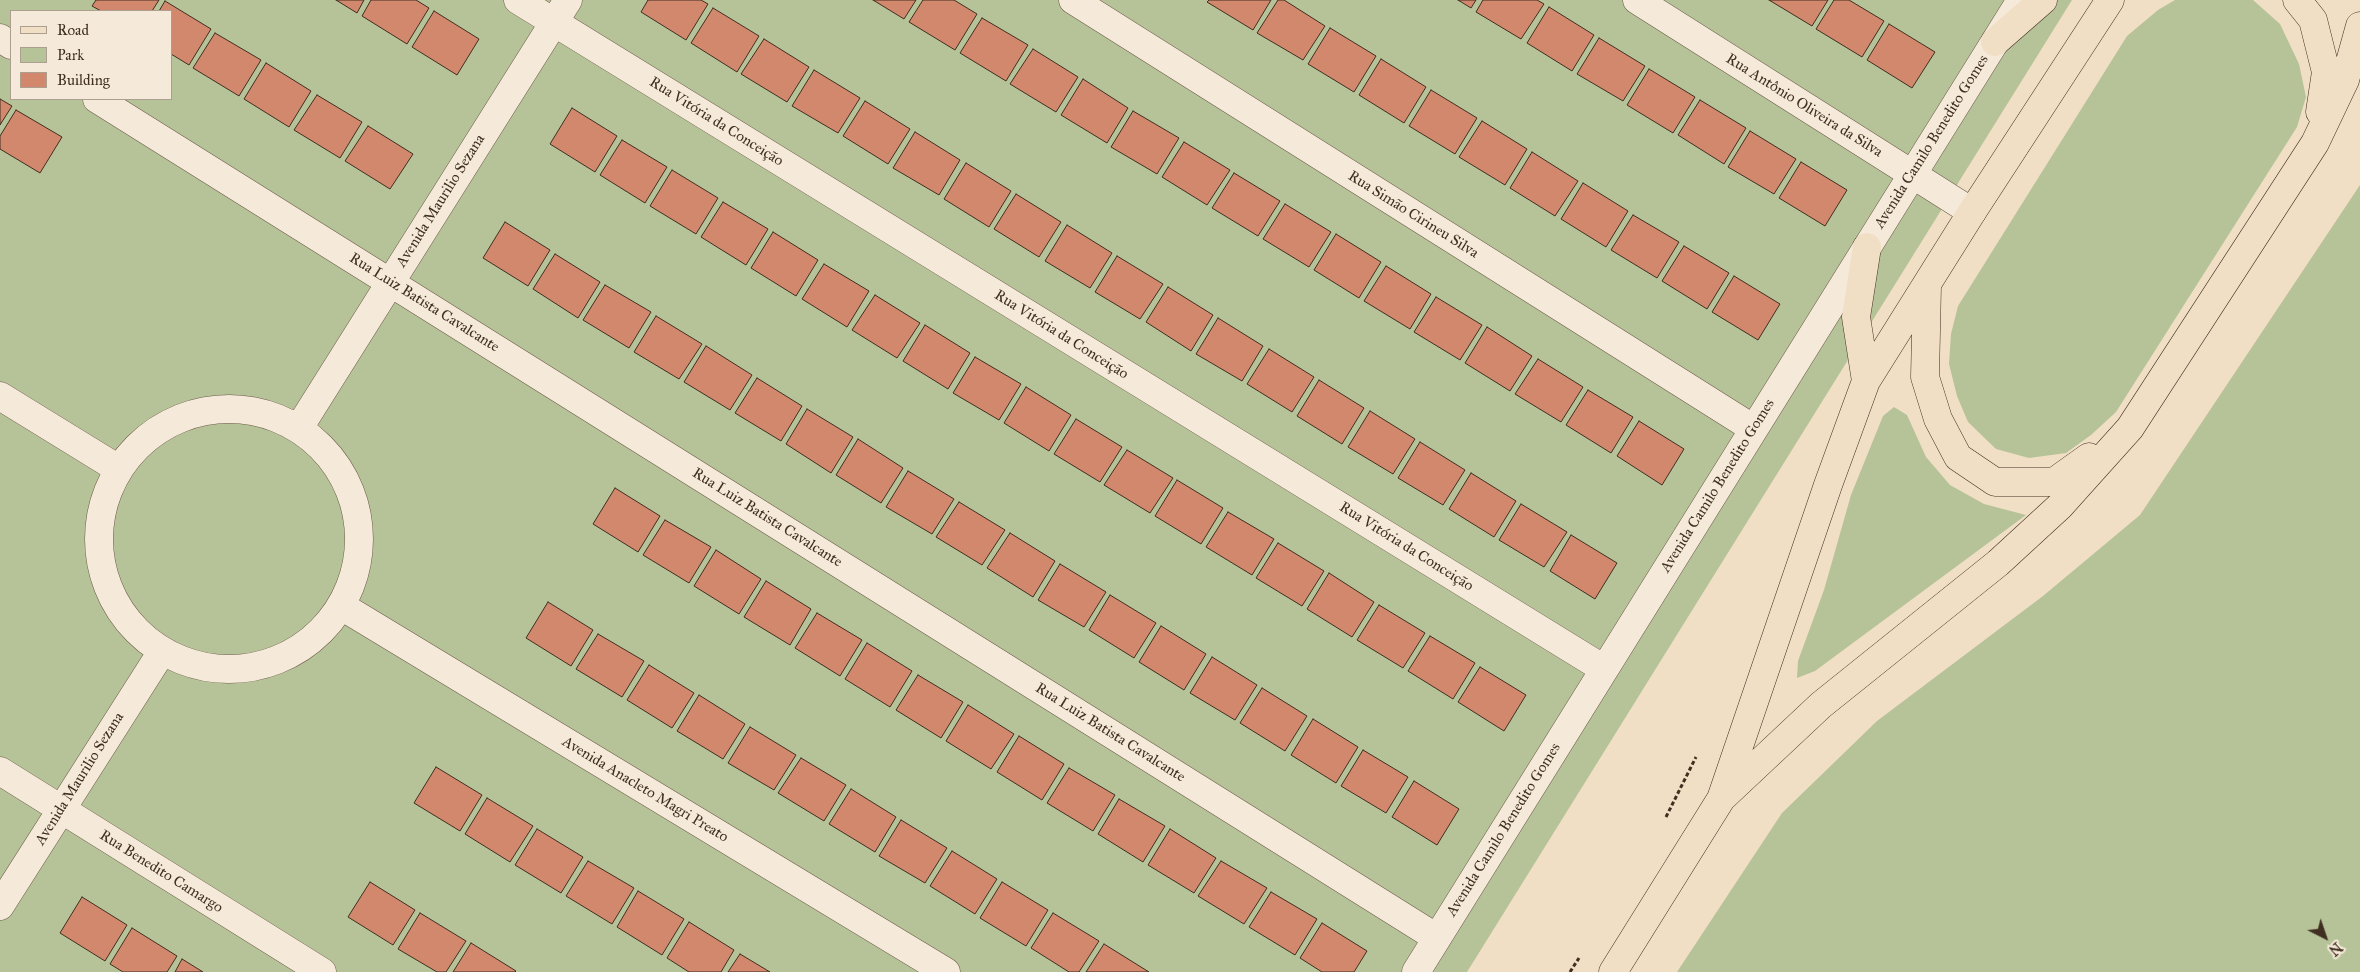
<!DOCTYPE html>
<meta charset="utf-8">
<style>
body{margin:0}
#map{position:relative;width:2360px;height:972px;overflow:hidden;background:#f0dfc5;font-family:"IM FELL Great Primer",serif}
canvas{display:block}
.legend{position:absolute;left:10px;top:10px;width:162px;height:90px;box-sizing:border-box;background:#f5ead9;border:1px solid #ad9f8f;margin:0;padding:6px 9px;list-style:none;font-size:15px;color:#402f21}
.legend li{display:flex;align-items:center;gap:10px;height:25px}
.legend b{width:25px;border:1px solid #ad9f8f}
.north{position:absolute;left:2300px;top:912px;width:50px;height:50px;-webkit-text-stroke:4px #f5ead9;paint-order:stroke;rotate:139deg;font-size:14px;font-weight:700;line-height:20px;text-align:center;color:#402f21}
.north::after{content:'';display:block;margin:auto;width:18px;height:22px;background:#402f21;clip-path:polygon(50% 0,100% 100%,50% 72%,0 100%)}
</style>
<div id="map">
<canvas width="2360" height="972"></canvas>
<ul class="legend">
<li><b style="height:6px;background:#f0dfc5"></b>Road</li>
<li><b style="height:14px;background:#b6c297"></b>Park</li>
<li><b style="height:14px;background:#d2886d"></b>Building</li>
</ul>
<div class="north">N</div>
</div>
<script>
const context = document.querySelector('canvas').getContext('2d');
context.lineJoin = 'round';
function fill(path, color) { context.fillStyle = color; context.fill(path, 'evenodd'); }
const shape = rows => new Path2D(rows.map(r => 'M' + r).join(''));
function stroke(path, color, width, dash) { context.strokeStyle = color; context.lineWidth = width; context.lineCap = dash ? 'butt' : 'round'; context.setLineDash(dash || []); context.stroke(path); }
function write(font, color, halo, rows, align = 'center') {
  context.font = font + ' "IM FELL Great Primer",serif'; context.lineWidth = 4; context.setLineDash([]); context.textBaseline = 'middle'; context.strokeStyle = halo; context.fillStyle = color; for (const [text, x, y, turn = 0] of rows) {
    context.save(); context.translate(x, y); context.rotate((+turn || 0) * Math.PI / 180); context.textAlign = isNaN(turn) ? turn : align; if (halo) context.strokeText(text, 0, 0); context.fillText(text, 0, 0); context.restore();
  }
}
const green = shape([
 [0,0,2072,0,1467,972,0,972],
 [11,11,171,11,171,99,11,99],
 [2175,0,2253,0,2280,24,2299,64,2306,97,2297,127,2116,412,2091,435,2066,453,2029,458,1996,449,1968,422,1957,396,1949,364,1951,334,1958,306,2127,36,2158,10],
 [2360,185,2360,972,1677,972,1782,813,1877,721,2043,596,2140,515],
 [1894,407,1907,415,1926,457,1950,485,1984,504,2026,515,1815,671,1797,678,1798,661,1824,590,1851,495,1883,416]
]);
const building = shape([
 [96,0,159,0,152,11,101,11,92,6,96,0],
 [336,0,364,0,357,13,336,0],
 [371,0,416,0,429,8,407,44,362,16,371,0],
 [648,0,701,0,708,4,686,40,641,12,648,0],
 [873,0,916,0,904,19,873,0],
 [923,0,954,0,977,14,955,50,909,22,923,0],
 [1209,0,1271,0,1253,30,1207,2,1209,0],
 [1278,0,1284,0,1325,26,1303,60,1257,33,1278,0],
 [1458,0,1476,0,1471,8,1458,0],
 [1483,0,1537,0,1544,4,1521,39,1476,12,1483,0],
 [1769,0,1828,0,1812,26,1769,0],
 [1834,0,1849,0,1884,21,1862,57,1816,29,1834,0],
 [165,1,211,29,189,65,171,54,171,11,159,11,165,1],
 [1549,7,1594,35,1572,71,1527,43,1549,7],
 [713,8,759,36,737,72,691,43,713,8],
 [434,11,479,39,457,75,412,47,434,11],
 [982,18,1028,45,1006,81,960,53,982,18],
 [1889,24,1935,52,1912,88,1867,60,1889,24],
 [1330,28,1376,56,1354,92,1308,64,1330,28],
 [215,33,261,60,239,96,193,68,215,33],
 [1599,38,1645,66,1623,101,1577,74,1599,38],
 [764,39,809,67,787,102,741,74,764,39],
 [1033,49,1078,77,1056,112,1010,84,1033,49],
 [1381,59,1426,87,1404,123,1359,95,1381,59],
 [266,63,311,91,289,127,244,99,266,63],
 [1649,69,1695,97,1673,133,1627,105,1649,69],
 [814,70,860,98,838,133,792,106,814,70],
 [1083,79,1128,108,1107,143,1061,115,1083,79],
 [1431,90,1477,118,1455,154,1409,126,1431,90],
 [317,95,362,122,340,158,294,130,317,95],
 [0,99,12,106,0,125,0,99],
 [1700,100,1746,128,1724,164,1678,135,1700,100],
 [865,101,910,129,888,164,843,136,865,101],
 [572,108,617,136,595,172,550,144,572,108],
 [16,110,62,137,40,173,0,149,0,136,16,110],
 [1133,111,1179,138,1157,174,1111,147,1133,111],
 [1482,121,1527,149,1505,185,1459,157,1482,121],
 [368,126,413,154,390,189,345,161,368,126],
 [1750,131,1796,159,1774,194,1728,167,1750,131],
 [915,132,960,160,939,195,893,168,915,132],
 [622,140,667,167,645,203,600,175,622,140],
 [1184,142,1230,170,1207,205,1162,177,1184,142],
 [1532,152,1578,181,1555,216,1510,188,1532,152],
 [1801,162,1847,190,1825,226,1779,198,1801,162],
 [966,163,1011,191,989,227,944,199,966,163],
 [672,170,718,198,696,234,650,206,672,170],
 [1234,173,1280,201,1258,236,1212,208,1234,173],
 [1583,183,1628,211,1606,247,1561,219,1583,183],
 [1016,194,1061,222,1039,257,994,229,1016,194],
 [723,202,768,229,746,265,701,237,723,202],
 [1285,204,1331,232,1309,267,1263,239,1285,204],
 [1633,215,1679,242,1657,278,1611,250,1633,215],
 [505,222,550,250,528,286,483,258,505,222],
 [1067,225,1112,253,1090,288,1045,261,1067,225],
 [773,232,818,260,796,296,751,268,773,232],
 [1336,234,1381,262,1359,298,1314,270,1336,234],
 [1684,246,1729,273,1707,309,1662,281,1684,246],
 [555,254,600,282,578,318,533,289,555,254],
 [1117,256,1163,284,1140,319,1095,292,1117,256],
 [824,264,869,291,847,327,802,299,824,264],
 [1386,266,1431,294,1410,329,1364,301,1386,266],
 [1734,276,1780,304,1758,340,1712,312,1734,276],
 [605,285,651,312,629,348,583,320,605,285],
 [1168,287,1213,315,1191,351,1146,322,1168,287],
 [875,295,920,323,897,358,852,330,875,295],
 [1436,297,1482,325,1460,360,1414,332,1436,297],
 [656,316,702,344,679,379,634,352,656,316],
 [1218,318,1263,346,1242,381,1196,354,1218,318],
 [925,325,970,353,948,389,903,361,925,325],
 [1487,327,1532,356,1510,391,1465,363,1487,327],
 [706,346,752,375,730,410,684,382,706,346],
 [1269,349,1314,377,1292,412,1247,384,1269,349],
 [975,357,1021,384,999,420,953,393,975,357],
 [1538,359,1583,387,1561,422,1515,394,1538,359],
 [757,378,802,406,781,441,735,413,757,378],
 [1319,380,1364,408,1342,444,1297,416,1319,380],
 [1026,387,1071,415,1049,451,1004,423,1026,387],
 [1588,390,1633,417,1611,453,1566,425,1588,390],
 [807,409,853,437,831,473,786,444,807,409],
 [1370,411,1415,439,1393,474,1348,447,1370,411],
 [1076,419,1122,447,1100,482,1054,454,1076,419],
 [1639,421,1684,449,1662,485,1617,456,1639,421],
 [858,439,903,468,881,503,836,475,858,439],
 [1420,442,1465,470,1443,505,1398,478,1420,442],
 [1127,450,1173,478,1150,513,1104,485,1127,450],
 [908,471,954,499,932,534,886,507,908,471],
 [1471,473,1516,501,1494,537,1449,509,1471,473],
 [1177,480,1223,508,1201,544,1155,516,1177,480],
 [615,488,660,516,638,552,593,524,615,488],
 [959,502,1005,530,982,565,936,537,959,502],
 [1521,504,1567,532,1544,567,1499,540,1521,504],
 [1228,512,1274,539,1252,575,1206,547,1228,512],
 [665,520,711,547,689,583,643,555,665,520],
 [1010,533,1055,561,1033,597,987,568,1010,533],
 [1571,535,1617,563,1595,599,1550,571,1571,535],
 [1278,543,1324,571,1302,606,1256,578,1278,543],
 [716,550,761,579,739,614,694,586,716,550],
 [1060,564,1106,592,1084,627,1038,600,1060,564],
 [1329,573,1374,602,1352,637,1307,609,1329,573],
 [766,581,811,609,790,645,744,617,766,581],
 [1110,595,1156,623,1134,658,1089,630,1110,595],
 [548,602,593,630,571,666,526,638,548,602],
 [1379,605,1425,633,1403,668,1357,640,1379,605],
 [817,613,862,640,840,676,795,648,817,613],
 [1161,626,1206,654,1184,690,1139,662,1161,626],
 [598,634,644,661,622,697,576,669,598,634],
 [1430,636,1475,663,1453,699,1408,671,1430,636],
 [867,643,912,671,890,707,845,679,867,643],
 [1212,657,1257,685,1235,720,1190,693,1212,657],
 [649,665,694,693,672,728,627,700,649,665],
 [1480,667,1526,695,1504,731,1458,702,1480,667],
 [918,675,963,702,941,738,896,710,918,675],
 [1262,688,1307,716,1285,751,1240,723,1262,688],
 [699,695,745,724,723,759,677,731,699,695],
 [968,705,1014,734,991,769,946,741,968,705],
 [1313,719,1358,747,1336,783,1291,755,1313,719],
 [750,727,796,755,774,790,728,763,750,727],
 [1019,736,1064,764,1042,800,997,772,1019,736],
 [1363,750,1408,777,1386,813,1341,786,1363,750],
 [801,758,846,785,824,821,778,793,801,758],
 [436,767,482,795,460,831,414,803,436,767],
 [1069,768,1115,795,1093,831,1047,803,1069,768],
 [1414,781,1459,809,1437,845,1392,817,1414,781],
 [851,789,896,817,875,852,829,824,851,789],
 [487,798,533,826,510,862,465,834,487,798],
 [1119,799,1165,826,1143,862,1098,834,1119,799],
 [901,820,947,848,925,883,879,856,901,820],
 [537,829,583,857,561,893,515,865,537,829],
 [1170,829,1216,858,1194,893,1148,865,1170,829],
 [952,851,997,879,975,914,930,886,952,851],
 [588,861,634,888,612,924,566,896,588,861],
 [1221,861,1267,888,1244,924,1198,896,1221,861],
 [370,882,415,910,393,945,348,917,370,882],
 [1002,882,1048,910,1026,946,980,918,1002,882],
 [638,891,684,919,662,955,617,927,638,891],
 [1271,892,1317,919,1295,955,1249,927,1271,892],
 [82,897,127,925,105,961,60,933,82,897],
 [420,913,466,941,446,972,437,972,398,949,420,913],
 [1053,913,1099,941,1079,972,1069,972,1031,948,1053,913],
 [689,922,734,950,721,972,689,972,667,958,689,922],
 [1322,923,1367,951,1354,972,1322,972,1300,958,1322,923],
 [132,928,177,956,167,972,123,972,110,964,132,928],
 [471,943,516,971,515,972,453,972,471,943],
 [1104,944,1149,972,1086,972,1104,944],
 [740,954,770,972,728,972,740,954],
 [182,959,203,972,175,972,182,959]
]);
const path = shape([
 [1666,817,1696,757],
 [1570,972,1579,958]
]);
const minor = shape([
 [518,0,1604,669],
 [1073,0,1754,429],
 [1637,0,1972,212],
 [0,38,11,45],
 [97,99,1437,938],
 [0,396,117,468],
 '99 539a130 130 0 1 1 260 0a130 130 0 1 1-260 0Z',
 [299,428,568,0],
 [343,607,946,972],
 [0,771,322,972],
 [0,906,161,653],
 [1416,972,2021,0]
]);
const primary = shape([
 [2297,0,2313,20,2326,72,2320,112],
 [1995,42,2043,0],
 [1927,286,1925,377,1938,419,1958,457,1995,482,2054,482,2089,457],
 [1866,381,1856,317,1867,247],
 [1724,796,1821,705,1998,563,2060,506,2130,428,2315,143,2345,80,2360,26],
 [1613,972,1721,799,1828,485,1866,381,1972,212,2110,0]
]);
const streetNames = [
 ["Rua Antônio Oliveira da Silva",1804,106,32],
 ["Rua Vitória da Conceição",716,122,32],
 ["Avenida Camilo Benedito Gomes",1932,142,-58],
 ["Avenida Maurilio Sezana",441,201,-58],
 ["Rua Simão Cirineu Silva",1413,215,32],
 ["Rua Luiz Batista Cavalcante",424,303,32],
 ["Rua Vitória da Conceição",1061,335,32],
 ["Avenida Camilo Benedito Gomes",1718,486,-58],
 ["Rua Luiz Batista Cavalcante",767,518,32],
 ["Rua Vitória da Conceição",1406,547,32],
 ["Rua Luiz Batista Cavalcante",1110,733,32],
 ["Avenida Maurilio Sezana",80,779,-58],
 ["Avenida Anacleto Magri Preato",645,790,31],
 ["Avenida Camilo Benedito Gomes",1504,830,-58],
 ["Rua Benedito Camargo",161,872,32]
];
fill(green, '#b6c297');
fill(building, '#d2886d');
stroke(building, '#402f21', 1);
stroke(minor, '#6c5b4a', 29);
stroke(primary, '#402f21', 29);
stroke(path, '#402f21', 3, [4, 2.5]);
stroke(minor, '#f5ead9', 28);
stroke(primary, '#f0dfc5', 28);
write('15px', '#402f21', '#f5ead9', streetNames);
</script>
